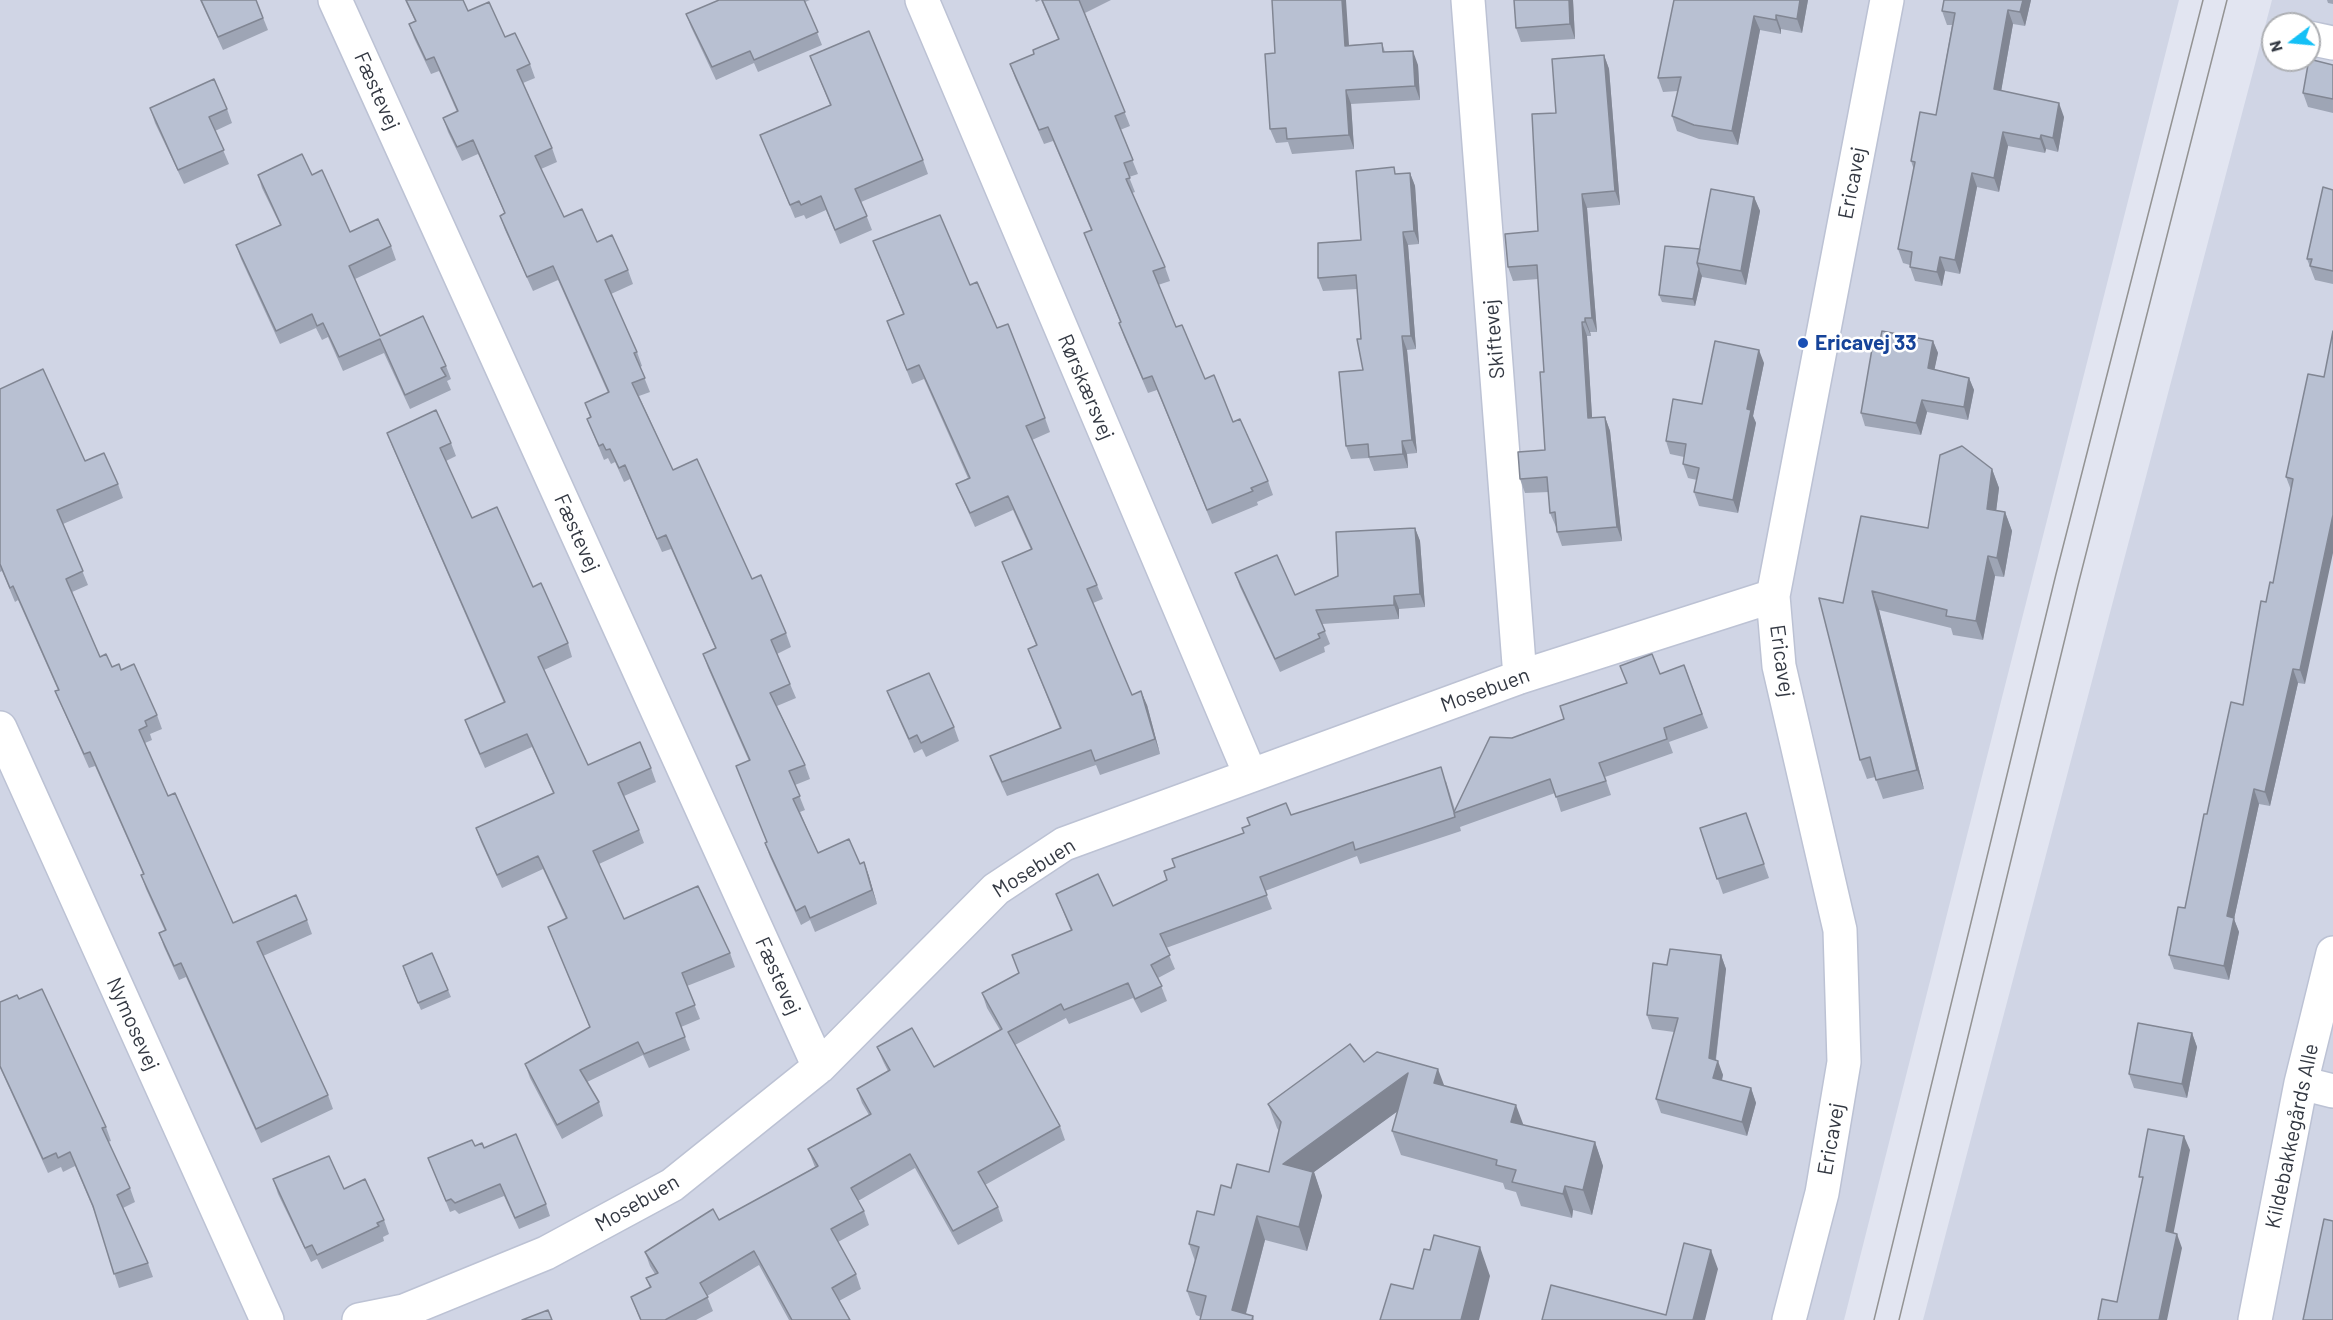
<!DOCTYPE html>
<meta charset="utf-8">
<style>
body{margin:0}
#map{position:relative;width:2333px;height:1320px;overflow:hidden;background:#e2e5f1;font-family:Barlow,sans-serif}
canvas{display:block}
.north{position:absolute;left:2261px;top:12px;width:60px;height:60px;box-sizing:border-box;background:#fff;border:2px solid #adafb3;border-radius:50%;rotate:254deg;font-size:16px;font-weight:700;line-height:24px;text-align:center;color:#333842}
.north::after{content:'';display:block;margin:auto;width:21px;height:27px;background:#14c0f6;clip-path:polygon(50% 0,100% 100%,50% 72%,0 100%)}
</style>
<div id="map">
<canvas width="2333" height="1320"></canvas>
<div class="north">N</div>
</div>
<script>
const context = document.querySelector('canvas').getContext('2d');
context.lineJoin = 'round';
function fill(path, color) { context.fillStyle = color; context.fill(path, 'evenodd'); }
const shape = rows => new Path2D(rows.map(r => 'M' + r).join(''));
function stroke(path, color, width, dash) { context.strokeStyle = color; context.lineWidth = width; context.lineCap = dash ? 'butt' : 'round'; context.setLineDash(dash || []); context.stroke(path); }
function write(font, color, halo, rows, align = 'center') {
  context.font = font + ' Barlow,sans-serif'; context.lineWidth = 5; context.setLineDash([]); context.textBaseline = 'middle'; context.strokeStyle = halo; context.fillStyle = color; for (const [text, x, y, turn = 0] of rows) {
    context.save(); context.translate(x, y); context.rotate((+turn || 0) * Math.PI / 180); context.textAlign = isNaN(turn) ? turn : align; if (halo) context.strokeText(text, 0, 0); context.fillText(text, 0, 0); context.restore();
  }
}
const residential = shape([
 [0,0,2179,0,1844,1320,0,1320],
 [2272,0,2333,0,2333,1320,1923,1320],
 [2273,24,2309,24,2309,60,2273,60]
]);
const minor = shape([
 [335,0,819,1067],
 [922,0,1250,774],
 [1468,0,1520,677],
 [2309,38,2333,43],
 [0,728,267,1320],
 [2301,1083,2333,1091],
 [359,1320,404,1311,546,1253,672,1185,819,1067,996,889,1064,844,1520,677,1773,596],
 [1789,1320,1822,1193,1844,1062,1840,930,1779,666,1773,596,1887,0],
 [2255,1320,2301,1083,2333,953]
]);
const tram = shape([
 [1874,1320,2056,574,2203,0],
 [1899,1320,2078,585,2227,0]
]);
const wall = shape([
 [200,0,256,0,268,30,223,50],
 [405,0,463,0,468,11,505,37,530,64,535,78,523,83,552,148,557,162,541,169,564,217,597,242,628,270,633,284,611,294,637,352,642,366,640,367,650,392,639,396,673,470,752,579,786,633,791,647,777,654,790,684,796,698,777,706,805,765,810,779,795,785,805,810,800,812,818,853,860,864,864,862,877,904,815,932,810,920,801,925,770,857,765,843,767,842,736,766,749,761,708,668,703,654,715,648,671,549,662,552,630,479,624,482,615,462,611,464,608,458,604,460,587,419,590,417,585,403,608,393,558,280,533,291,505,230,500,216,505,214,478,154,462,161,448,132,443,118,457,112,439,71,431,74,414,38,409,24,415,21],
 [719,0,810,0,805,2,822,45,758,72,754,63,716,80,691,27,686,14],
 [1035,0,1111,0,1085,13,1130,126,1120,130,1138,174,1129,177,1135,192,1132,193,1165,267,1170,281,1158,285,1176,327,1205,379,1233,422,1268,481,1273,495,1257,502,1258,505,1212,524,1157,390,1148,393,1124,337,1119,323,1120,322,1084,233,1091,230,1053,141,1044,144,1015,78,1010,64,1034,54,1058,39,1041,0,1036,2],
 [1514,0,1573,0,1575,39,1521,42,1516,28],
 [1674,0,1808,0,1802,33,1781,29,1781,34,1760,30,1738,145,1699,139,1677,131,1672,116,1678,91,1663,92,1658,78],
 [1944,0,2031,0,2025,26,2013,24,2001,91,2064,117,2058,152,2046,149,2045,153,2008,146,1999,192,1977,187,1960,274,1945,271,1942,286,1915,281,1910,267,1910,265,1903,263,1898,249,1914,170,1911,161,1936,115,1952,25,1947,25,1942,11],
 [2327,0,2333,0,2333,4,2328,3],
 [1382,43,1385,52,1418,65,1420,100,1351,104,1354,149,1292,154,1288,142,1276,143,1270,129,1349,45],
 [1604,55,1609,69,1620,205,1587,208,1597,332,1590,332,1591,336,1587,336,1592,418,1605,417,1610,431,1622,541,1562,546,1557,532,1557,527,1556,527,1550,513,1549,492,1525,493,1520,479,1545,450,1544,372,1538,279,1513,281,1508,267,1538,231,1556,113],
 [810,56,923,160,928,174,861,202,872,230,840,244,826,210,806,219,804,215,795,218,760,135,830,105],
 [2333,65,2333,113,2308,107,2303,93],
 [150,108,227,109,232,123,215,131,229,164,184,184,155,123],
 [1410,173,1415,186,1419,244,1408,245,1416,349,1407,350,1417,453,1407,454,1408,468,1374,471,1369,458,1351,459,1346,446,1363,370,1357,289,1323,291,1318,278,1361,240,1396,174],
 [258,175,312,175,350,232,391,246,396,260,355,279,380,336,446,366,451,379,447,381,451,390,410,409,384,353,343,371,328,337,322,340,316,328,280,344,241,259,236,245,280,225,262,188],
 [2333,190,2333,284,2315,280,2307,259],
 [1754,197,1760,211,1746,285,1702,277,1702,276,1695,306,1662,302,1659,295,1700,249],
 [873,241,970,285,997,328,1045,418,1050,432,1032,440,1097,585,1103,599,1093,603,1132,695,1147,705,1160,754,1100,775,1096,765,1007,796,995,770,990,756,1060,729,1028,649,1036,645,1002,562,1031,550,1013,510,975,527,962,498,956,484,968,478,924,379,912,384,887,321,903,314],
 [1933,341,1938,353,1934,370,1969,378,1974,390,1968,420,1927,412,1921,435,1865,426,1861,413,1878,350],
 [1764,363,1753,416,1756,423,1738,513,1699,506,1694,492,1697,480,1688,478,1683,464,1684,457,1670,454,1666,441,1702,404],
 [2308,374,2305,684,2298,683,2270,806,2259,804,2234,919,2239,932,2229,980,2174,969,2169,955,2185,908,2207,814,2243,705,2266,602,2273,583,2291,490,2286,477],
 [0,389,85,461,118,484,123,498,63,524,88,585,72,592,100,657,112,667,121,670,157,715,162,729,150,734,152,740,145,743,168,796,233,923,307,920,312,934,263,956,328,1095,333,1109,261,1143,186,977,179,980,164,947,159,933,165,931,146,889,141,875,143,874,95,766,89,768,61,705,55,691,58,690,18,600,15,602,2,571,0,572],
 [387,433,451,443,456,456,446,461,472,518,533,587,568,643,572,657,544,670,588,765,651,768,656,782,624,796,639,830,644,843,599,864,624,919,730,953,735,967,687,986,700,1019,681,1027,690,1050,649,1068,643,1055,587,1082,599,1102,603,1116,562,1139,530,1078,525,1064,590,1028,548,927,566,919,543,869,502,888,481,842,476,828,553,793,532,747,485,768,470,734,465,720,504,703,392,446],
 [1992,469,1999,488,1996,511,2005,512,2012,531,2004,577,1995,576,1983,640,1953,635,1951,628,1879,610,1924,789,1883,799,1875,777,1867,779,1860,760,1843,603,1928,528],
 [1415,528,1420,541,1425,607,1399,609,1399,619,1322,624,1330,644,1324,647,1325,652,1280,672,1240,587,1235,573,1295,595,1338,576],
 [1684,665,1708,728,1669,742,1673,753,1605,777,1611,795,1561,812,1555,793,1460,827,1461,831,1428,842,1360,864,1357,856,1265,891,1272,909,1166,948,1175,969,1158,978,1167,1001,1141,1013,1133,998,1069,1024,1066,1018,1015,1045,1060,1126,1065,1140,985,1185,998,1207,1003,1221,958,1245,915,1168,858,1201,864,1211,869,1225,838,1242,856,1274,861,1289,839,1301,850,1320,789,1320,759,1265,707,1296,713,1311,696,1320,640,1320,631,1297,650,1288,646,1278,655,1274,650,1266,645,1252,719,1220,815,1167,808,1149,869,1115,862,1103,857,1089,888,1071,883,1061,877,1047,934,1067,1000,1030,987,1008,982,993,1019,973,1012,955,1071,931,1056,894,1113,906,1167,880,1175,867,1291,815,1446,781,1455,810,1512,738,1564,719,1660,674],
 [887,691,954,727,959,741,926,757,922,749,914,753,893,706],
 [1746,813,1769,878,1723,894,1700,828],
 [1721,955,1726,969,1716,1060,1723,1075,1722,1081,1751,1088,1756,1103,1747,1136,1661,1113,1656,1099,1674,1032,1652,1029,1647,1015,1667,965],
 [405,973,448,990,451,997,421,1010],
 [19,999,106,1127,111,1141,108,1142,130,1188,135,1202,123,1208,148,1263,153,1277,119,1288,95,1213,75,1166,63,1172,61,1167,48,1173,0,1068,0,1002],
 [2192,1033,2197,1047,2187,1098,2134,1088,2129,1074],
 [1364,1062,1444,1086,1523,1125,1595,1142,1603,1166,1592,1215,1573,1210,1572,1218,1521,1206,1516,1192,1505,1189,1503,1183,1401,1155,1392,1131,1398,1111,1314,1172,1322,1196,1307,1251,1265,1240,1246,1314,1253,1316,1254,1320,1200,1320,1201,1317,1196,1315,1187,1291,1195,1261,1189,1244,1214,1215,1231,1188,1269,1172,1279,1131,1277,1128,1268,1104],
 [475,1146,484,1148,546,1204,550,1216,519,1229,504,1196,459,1214,455,1210,450,1212,428,1158],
 [273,1179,344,1189,384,1220,389,1234,383,1237,384,1241,322,1269,317,1259,311,1262,278,1194]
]);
const shadedWall = shape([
 [1342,0,1346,0,1350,60,1345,46],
 [1569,0,1573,0,1575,39,1570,24],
 [1800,0,1808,0,1802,33,1797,19],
 [2023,0,2031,0,2025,26,2020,12],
 [2008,10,2013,24,1999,103,1994,89],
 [1776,15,1781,29,1781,34,1776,20],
 [1754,16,1760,30,1738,145,1732,131],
 [1413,51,1418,65,1420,100,1415,86],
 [1604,55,1609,69,1620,205,1615,191],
 [1346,90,1351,104,1354,149,1349,135],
 [2059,103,2064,117,2058,152,2053,138],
 [2003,132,2008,146,1999,192,1994,178],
 [2041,135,2046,149,2045,153,2040,139],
 [1410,173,1415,186,1419,244,1414,231],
 [1972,173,1977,187,1960,274,1955,260],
 [1582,194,1587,208,1597,332,1592,318],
 [1754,197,1760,211,1746,285,1741,271],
 [1403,232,1408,245,1416,349,1411,336],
 [1940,257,1945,271,1942,286,1937,272],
 [1699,269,1702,276,1695,306,1693,299],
 [1585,318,1590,332,1591,336,1585,322],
 [1582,322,1587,336,1593,432,1588,418],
 [1402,336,1407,350,1417,453,1412,440],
 [1933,341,1938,353,1932,381,1928,368],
 [1759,350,1764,363,1753,416,1756,423,1738,513,1733,500,1747,409],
 [1969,378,1974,390,1968,420,1964,407],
 [1922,400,1927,412,1921,435,1916,423],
 [1605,417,1610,431,1622,541,1617,527],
 [1402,441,1407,454,1408,468,1403,454],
 [1992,469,1999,488,1994,528,1987,509],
 [2005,512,2012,531,2004,577,1997,558],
 [2333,515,2333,553,2305,684,2300,670],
 [1415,528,1420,541,1425,607,1420,594],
 [1988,556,1995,576,1983,640,1976,621],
 [1872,591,1879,610,1924,789,1917,770],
 [1394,596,1399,609,1399,619,1394,605],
 [2293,669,2298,683,2270,806,2265,792],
 [1141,691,1147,705,1160,754,1155,739],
 [2254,789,2259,804,2234,919,2239,932,2229,980,2224,966,2227,916],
 [864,862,869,876,877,904,872,890],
 [1721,955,1726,969,1714,1073,1709,1058],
 [2192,1033,2197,1047,2187,1098,2182,1084],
 [1718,1061,1723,1075,1718,1093,1713,1078],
 [1438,1069,1447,1093,1434,1083],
 [1408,1073,1417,1097,1314,1172,1322,1196,1307,1251,1299,1227,1283,1164],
 [1751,1088,1756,1103,1747,1136,1742,1122],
 [1516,1105,1525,1129,1511,1122],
 [2184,1136,2190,1150,2171,1246,2166,1231],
 [1595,1142,1603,1166,1592,1215,1583,1190],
 [1565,1186,1573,1210,1572,1218,1563,1194],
 [1257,1216,1265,1240,1244,1320,1232,1310],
 [2177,1234,2182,1248,2167,1320,2159,1320],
 [1480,1247,1490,1276,1479,1320,1461,1320],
 [1711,1250,1718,1269,1705,1320,1693,1320]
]);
const building = shape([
 [201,0,256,0,263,18,218,37,201,0],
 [406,0,463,0,468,11,489,2,505,37,515,33,530,64,517,70,552,148,535,156,564,217,582,209,597,242,612,235,628,270,605,280,637,352,634,353,645,378,632,383,673,470,697,459,752,579,761,575,786,633,771,640,790,684,770,693,805,765,789,771,800,796,793,799,818,853,849,839,860,864,864,862,872,890,810,918,805,906,796,911,765,843,767,842,736,766,750,760,703,654,716,648,666,535,657,539,625,465,619,468,610,449,606,450,603,444,599,446,587,419,591,417,585,403,609,392,553,266,527,277,500,216,505,213,473,140,457,147,443,118,458,111,434,57,426,60,409,24,416,21,406,0],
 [719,0,804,0,818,32,754,60,750,51,712,67,686,14,719,0],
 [1042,0,1079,0,1125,112,1115,116,1133,160,1124,163,1130,178,1126,179,1165,267,1153,271,1176,327,1182,325,1205,379,1214,375,1233,422,1240,419,1268,481,1251,488,1253,491,1207,510,1152,376,1143,379,1119,323,1121,322,1084,233,1092,230,1048,127,1039,130,1010,64,1034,54,1033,50,1059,39,1042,0],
 [1272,0,1342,0,1345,46,1382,43,1383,52,1413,51,1415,86,1346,90,1349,135,1287,139,1286,128,1270,129,1265,54,1275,53,1272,0],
 [1514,0,1569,0,1570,24,1516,28,1514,0],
 [1674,0,1800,0,1797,19,1776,15,1776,20,1754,16,1732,131,1694,125,1672,116,1681,77,1658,78,1674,0],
 [1944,0,2023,0,2020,12,2008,10,1994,89,2059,103,2053,138,2041,135,2040,139,2003,132,1994,178,1972,173,1955,260,1940,257,1937,272,1910,267,1912,252,1898,249,1915,162,1911,161,1920,112,1936,115,1955,13,1942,11,1944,0],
 [869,31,923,160,855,189,867,216,835,230,821,196,801,205,799,201,790,205,760,135,831,105,810,56,869,31],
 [1604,55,1615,191,1582,194,1592,318,1585,318,1585,322,1582,322,1588,418,1605,417,1617,527,1557,532,1555,512,1550,513,1547,477,1520,479,1518,452,1545,450,1540,372,1544,372,1537,265,1508,267,1505,234,1538,231,1532,114,1556,113,1552,59,1604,55],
 [2309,59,2333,65,2333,99,2303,93,2309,59],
 [214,79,227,109,209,117,224,150,178,170,150,108,214,79],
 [302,154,312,175,322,170,350,232,378,219,391,246,349,266,380,336,423,316,446,366,441,368,446,376,405,395,380,339,339,357,323,323,317,326,312,314,276,331,236,245,281,225,258,175,302,154],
 [1394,167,1395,174,1410,173,1414,231,1403,232,1411,336,1402,336,1412,440,1402,441,1403,454,1369,457,1368,444,1346,446,1339,372,1363,370,1357,339,1361,339,1356,275,1318,278,1318,243,1361,240,1356,171,1394,167],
 [2323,187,2333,190,2333,271,2310,266,2312,259,2307,259,2323,187],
 [1711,189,1754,197,1741,271,1697,263,1711,189],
 [940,215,970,285,977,282,997,328,1008,324,1045,418,1026,426,1097,585,1087,589,1132,695,1141,691,1155,739,1095,761,1091,750,1002,782,990,756,1061,728,1028,649,1037,645,1002,562,1032,549,1008,496,970,513,956,484,970,478,919,365,907,370,887,321,904,314,873,241,940,215],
 [1665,246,1700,249,1697,263,1699,269,1693,299,1659,295,1665,246],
 [1882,331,1933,341,1928,368,1969,378,1964,407,1922,400,1916,423,1861,413,1872,349,1878,350,1882,331],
 [2333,331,2333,515,2300,670,2293,669,2265,792,2254,789,2227,916,2234,918,2224,966,2169,955,2178,907,2185,908,2204,814,2207,814,2231,702,2243,705,2261,601,2266,602,2270,582,2273,583,2293,479,2286,477,2308,374,2324,377,2333,331],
 [1715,341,1759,350,1747,409,1751,410,1733,500,1694,492,1699,468,1683,464,1686,444,1666,441,1673,399,1702,404,1715,341],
 [43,369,85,461,104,453,118,484,57,510,83,571,66,579,100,657,106,654,112,667,119,664,121,670,134,664,157,715,145,721,147,726,139,730,168,796,175,793,233,923,296,895,307,920,257,942,328,1095,256,1129,181,963,174,966,159,933,166,930,141,875,144,874,90,752,84,754,55,691,59,690,13,586,10,588,0,564,0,389,43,369],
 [436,410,451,443,440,448,472,518,497,507,533,587,541,583,568,643,538,657,588,765,640,742,651,768,618,783,639,830,593,851,624,919,698,886,730,953,682,973,695,1005,676,1013,685,1037,644,1054,638,1042,580,1070,599,1102,557,1125,525,1064,590,1027,548,927,567,918,538,856,497,875,476,828,554,793,527,734,480,754,465,720,505,702,387,433,436,410],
 [1962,446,1992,469,1987,509,2005,512,1997,558,1988,556,1976,621,1946,616,1947,610,1872,591,1917,770,1876,780,1870,757,1860,760,1819,598,1843,603,1861,516,1928,528,1940,455,1962,446],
 [1415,528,1420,594,1394,596,1394,605,1316,610,1325,631,1318,634,1320,638,1275,659,1235,573,1277,555,1295,595,1338,576,1336,532,1415,528],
 [1652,654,1660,674,1684,665,1702,714,1664,728,1667,739,1599,763,1606,781,1556,797,1550,779,1454,813,1455,817,1422,828,1355,850,1353,842,1260,877,1267,895,1160,934,1170,955,1151,965,1162,986,1135,999,1128,983,1064,1010,1061,1004,1008,1032,1060,1126,978,1172,998,1207,953,1231,910,1154,851,1188,864,1211,831,1229,856,1274,832,1288,850,1320,792,1320,754,1251,700,1283,708,1297,665,1320,641,1320,631,1297,651,1287,646,1278,658,1273,645,1252,713,1209,719,1220,818,1166,808,1149,871,1114,857,1089,890,1070,877,1047,912,1028,934,1067,1002,1029,982,993,1019,973,1012,955,1072,930,1056,894,1098,874,1113,906,1167,880,1164,871,1175,867,1172,859,1244,833,1242,828,1250,825,1247,818,1286,803,1291,815,1441,767,1454,812,1490,737,1512,738,1564,719,1560,706,1627,683,1620,666,1652,654],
 [929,673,954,727,921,743,917,735,909,739,887,691,929,673],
 [1746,813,1764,864,1717,879,1700,828,1746,813],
 [1670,949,1721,955,1709,1058,1718,1061,1713,1078,1751,1088,1742,1122,1656,1099,1678,1018,1647,1015,1653,963,1667,965,1670,949],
 [432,953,448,990,418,1003,403,966,432,953],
 [42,989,106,1127,102,1128,130,1188,117,1195,148,1263,114,1274,93,1206,70,1152,58,1158,56,1153,43,1159,0,1066,0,1002,17,995,19,999,42,989],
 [2138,1023,2192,1033,2182,1084,2129,1074,2138,1023],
 [1350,1044,1364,1062,1377,1052,1438,1069,1434,1083,1516,1105,1511,1122,1595,1142,1583,1190,1565,1186,1563,1194,1512,1182,1516,1170,1496,1165,1497,1160,1392,1131,1408,1073,1283,1164,1313,1172,1299,1227,1257,1216,1232,1310,1253,1316,1252,1320,1200,1320,1206,1296,1187,1291,1199,1247,1189,1244,1197,1211,1214,1215,1221,1185,1231,1188,1237,1164,1269,1172,1281,1122,1268,1104,1350,1044],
 [2148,1129,2184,1136,2166,1231,2177,1234,2159,1320,2098,1320,2102,1299,2117,1302,2143,1177,2139,1177,2148,1129],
 [516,1134,546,1204,515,1218,500,1184,455,1203,451,1199,446,1201,428,1158,472,1140,475,1146,482,1143,484,1148,516,1134],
 [329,1156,344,1189,365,1179,384,1220,377,1223,379,1226,317,1255,312,1245,305,1248,273,1179,329,1156],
 [2324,1219,2333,1221,2333,1320,2303,1320,2324,1219],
 [1434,1235,1480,1247,1461,1320,1380,1320,1391,1284,1413,1289,1424,1249,1430,1250,1434,1235],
 [1684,1243,1711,1250,1693,1320,1542,1320,1551,1285,1666,1315,1684,1243],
 [548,1310,552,1320,522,1320,548,1310]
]);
const markers = [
 [1803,343,6,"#1a4fb4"]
];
const streetNames = [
 ["Fæstevej",377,91,66],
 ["Ericavej",1852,183,-79],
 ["Skiftevej",1494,339,-95],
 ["Rørskærsvej",1086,387,67],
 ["Fæstevej",577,533,66],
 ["Ericavej",1782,661,82],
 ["Mosebuen",1485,690,-20],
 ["Mosebuen",1034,868,-32],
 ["Fæstevej",778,976,66],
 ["Nymosevej",133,1024,66],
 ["Kildebakkegårds Alle",2292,1136,-78],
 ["Ericavej",1831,1139,-80],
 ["Mosebuen",637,1203,-30]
];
const transitNames = [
 ["Ericavej 33",1815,343]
];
fill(residential, '#d0d5e5');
stroke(minor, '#bcc2d4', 36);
stroke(minor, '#fff', 33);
stroke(tram, '#939393', 1.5);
fill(wall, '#9ea5b5');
fill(shadedWall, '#818693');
fill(building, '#b8c0d2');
stroke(building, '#818693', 1.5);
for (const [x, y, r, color] of markers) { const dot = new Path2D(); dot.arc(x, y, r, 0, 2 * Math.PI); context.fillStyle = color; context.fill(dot); stroke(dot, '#fff', 2); }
write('21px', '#333842', '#fff', streetNames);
write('bold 21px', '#164399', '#fff', transitNames, 'left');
</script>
